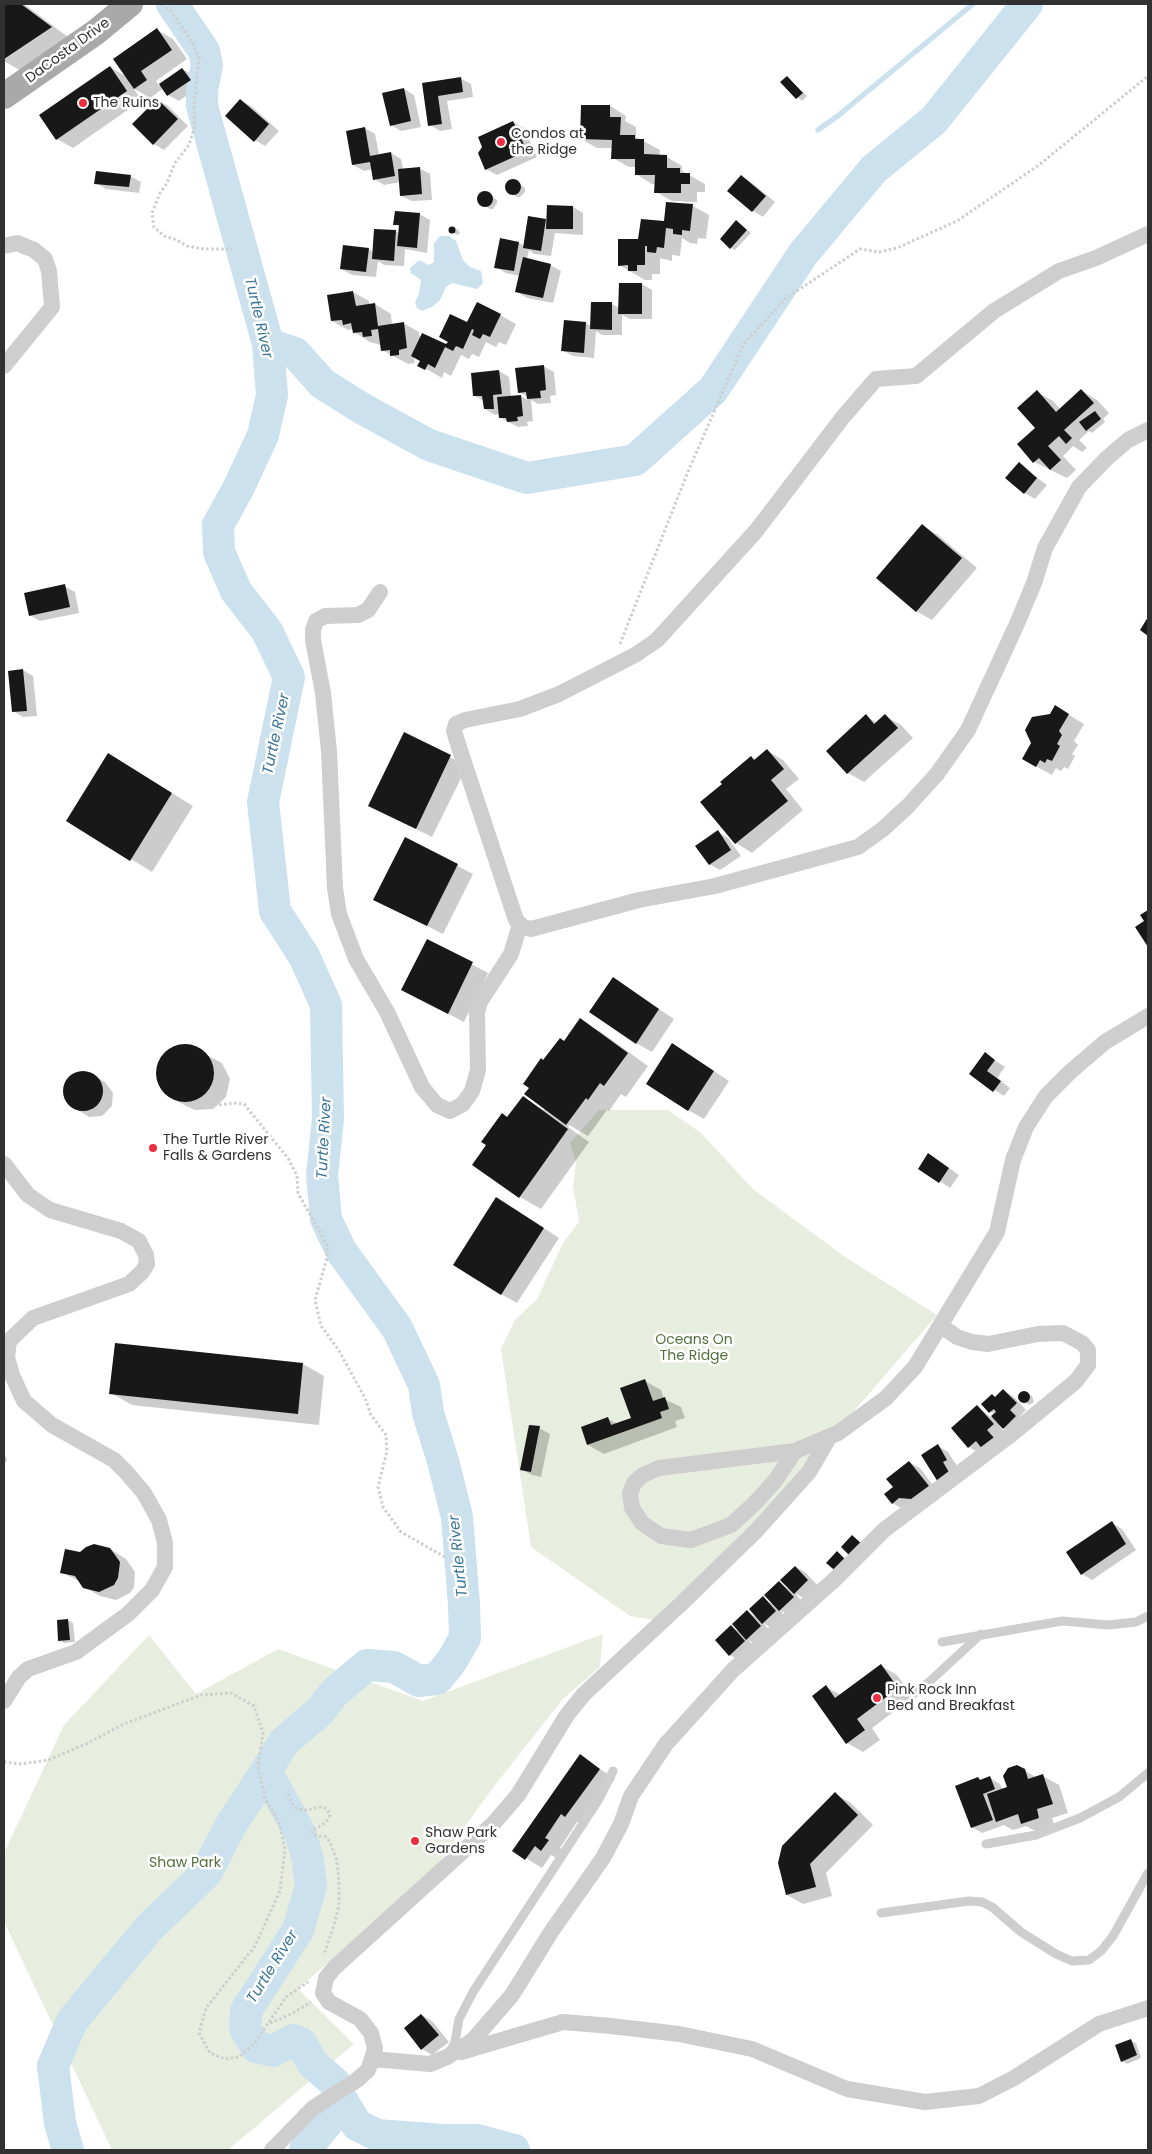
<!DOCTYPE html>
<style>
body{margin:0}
#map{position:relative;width:1152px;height:2154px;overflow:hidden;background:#fff;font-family:Poppins,sans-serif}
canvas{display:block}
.frame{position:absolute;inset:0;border:5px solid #313131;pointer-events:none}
</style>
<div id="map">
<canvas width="1152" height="2154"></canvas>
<div class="frame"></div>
</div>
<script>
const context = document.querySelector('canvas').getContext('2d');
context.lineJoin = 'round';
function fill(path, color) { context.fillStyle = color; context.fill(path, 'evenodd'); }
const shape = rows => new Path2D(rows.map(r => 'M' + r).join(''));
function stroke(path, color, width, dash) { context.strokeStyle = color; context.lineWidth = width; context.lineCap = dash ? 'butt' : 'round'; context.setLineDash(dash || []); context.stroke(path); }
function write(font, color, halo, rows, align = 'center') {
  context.font = font + ' Poppins,sans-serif'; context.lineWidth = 5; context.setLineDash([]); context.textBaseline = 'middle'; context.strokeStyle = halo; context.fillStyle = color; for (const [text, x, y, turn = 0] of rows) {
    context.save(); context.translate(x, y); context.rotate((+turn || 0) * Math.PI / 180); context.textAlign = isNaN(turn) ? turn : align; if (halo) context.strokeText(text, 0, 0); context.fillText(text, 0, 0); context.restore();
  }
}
const green = shape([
 [599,1110,668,1110,701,1133,753,1189,845,1257,937,1315,764,1515,654,1620,630,1616,531,1547,501,1349,515,1320,537,1299,563,1243,579,1222,573,1186,576,1162,570,1143],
 [603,1634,600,1667,563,1699,492,1789,435,1868,298,1989,354,2044,228,2150,112,2150,4,1922,4,1853,64,1725,149,1635,196,1694,278,1649,423,1701]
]);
const water = shape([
 [440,236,449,236,456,241,463,260,470,267,481,271,483,283,477,289,452,283,446,287,440,300,432,307,422,311,417,308,415,303,419,293,421,280,411,273,410,268,419,260,429,265,434,262,434,243]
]);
const shadow = shape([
 [4,4,24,4,72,40,23,72,4,61],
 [157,30,173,39,187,59,156,81,159,86,182,69,193,75,200,86,179,101,168,95,164,88,150,98,133,88,142,100,73,148,57,139,110,67,127,77],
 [787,77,807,96,802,101,782,82],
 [460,78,471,84,473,97,447,101,452,129,440,131,430,125,423,84],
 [404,89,414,95,421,127,401,131,391,125],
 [157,100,168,106,188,126,164,150,154,144],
 [240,100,251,106,279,131,265,146,255,140],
 [610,106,626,116,625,121,636,127,636,137,660,150,659,156,667,157,682,166,682,171,705,184,705,192,697,192,697,202,672,201,656,192,656,184,652,184,636,174,636,167,629,167,613,158,613,148,597,148,581,139],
 [513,122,524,128,537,157,497,175,486,169],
 [365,128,375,134,379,155,391,153,401,159,403,169,419,168,430,174,432,200,412,201,401,196,400,182,384,185,374,179,372,169,364,171,353,165],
 [130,176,141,182,139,193,106,189,96,183],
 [741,176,751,182,775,202,763,217,753,211,729,191],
 [514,180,525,188,525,192,520,197,517,197,506,190,507,183],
 [486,192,497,200,497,203,493,209,490,209,478,202,480,195],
 [693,206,709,215,706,239,698,238,697,244,690,243,682,238,680,256,672,255,672,261,660,258,660,274,652,274,652,280,645,280,619,265,639,240],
 [573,207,583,213,583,235,555,233,551,256,534,254,529,250,527,259,550,265,561,271,553,303,527,298,517,292,520,276,506,273,496,267,501,240,519,243,524,246,529,217,547,220],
 [419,214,430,220,427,253,405,249,404,266,384,265,378,261,376,277,352,275,341,269,368,249,374,252,395,231,399,233,400,227,395,224],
 [741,225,751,233,735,250,731,248],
 [454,227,458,230,460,233,457,235,452,232,451,229],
 [642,284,652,290,652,319,630,319,622,315,622,335,602,335,596,331,594,358,573,356,562,350,586,323,592,327,612,304,619,308],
 [353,292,369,301,370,305,375,304,391,314,392,325,403,323,419,332,420,340,447,346,468,324,500,315,516,324,506,345,499,342,496,347,486,342,479,357,472,354,469,359,461,355,451,376,444,372,442,378,419,365,421,361,416,358,414,358,415,363,408,364,382,350,381,345,370,342,354,332,352,329,348,330,332,321],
 [543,366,554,372,556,395,550,396,551,403,538,404,531,400,533,421,527,422,528,426,518,427,501,418,500,414,495,415,485,409,484,401,475,396,499,371,509,377,511,397,521,396,528,400,528,397,519,392],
 [1082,391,1097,400,1109,413,1103,419,1105,422,1092,433,1089,431,1079,440,1087,448,1082,452,1073,446,1063,456,1076,470,1067,478,1034,462,1037,428,1037,392,1053,401,1061,410],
 [1019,464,1047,485,1035,499,1025,493],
 [923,526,938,535,977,568,932,620,916,611],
 [64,586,75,592,79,613,40,621,30,615],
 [23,670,33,676,37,716,23,717,13,711],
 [1056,707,1084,724,1074,741,1078,745,1072,754,1075,756,1068,769,1064,767,1061,771,1056,768,1052,775,1023,759],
 [866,716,877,723,885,716,901,725,913,738,864,782,848,773,828,751],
 [404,734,467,766,432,837,386,814],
 [768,751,783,760,799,779,786,789,803,810,752,853,736,843,702,803,751,757,756,760],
 [130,767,193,806,152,872,131,859],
 [718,832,728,838,741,856,720,870,709,864],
 [405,839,473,874,443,934,391,908],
 [427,941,488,973,464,1022,403,990],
 [614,979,674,1019,652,1052,636,1043],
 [580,1020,601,1032,648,1066,626,1097,621,1094,609,1111,607,1110,588,1136,569,1125,568,1127,589,1142,541,1209,520,1197,474,1165,523,1098,544,1110,544,1061,564,1042],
 [189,1046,222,1063,230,1079,226,1097,213,1109,195,1110,186,1106,169,1096,159,1081,158,1072,165,1055,171,1049],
 [688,1054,729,1081,704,1119,688,1110],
 [985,1054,1005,1067,997,1078,1010,1088,1004,1096,971,1074],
 [81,1072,95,1076,105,1082,113,1093,112,1106,102,1116,89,1117,67,1103,63,1090,69,1077],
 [939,1161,959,1175,950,1188,920,1168],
 [513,1208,559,1238,517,1303,501,1294],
 [303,1364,324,1376,319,1425,132,1405,111,1393],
 [645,1381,661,1390,664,1399,681,1407,685,1418,675,1421,677,1427,604,1454,588,1445,608,1419,618,1424,632,1419],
 [1004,1391,1014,1397,1026,1410,1019,1417,1025,1423,1014,1434,999,1425,1003,1431,979,1453,969,1447,953,1428,977,1407,992,1418,995,1415,983,1404,996,1398],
 [1024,1392,1032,1396,1034,1402,1029,1405,1019,1398,1019,1395],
 [539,1428,550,1434,541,1477,532,1475,521,1469],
 [938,1446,948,1452,957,1466,949,1487],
 [4,1456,6,1457,7,1462,4,1462],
 [909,1462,920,1468,938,1492,903,1509,892,1503,894,1487],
 [1112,1523,1122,1529,1136,1550,1092,1580,1082,1574],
 [110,1549,126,1559,135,1572,134,1587,130,1593,116,1600,100,1596,84,1587,81,1582,61,1572,80,1554],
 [796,1567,806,1573,818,1586,805,1599,795,1593,803,1603,790,1616,780,1610,786,1617,773,1629,763,1623,771,1632,757,1645,748,1640,755,1647,740,1661,730,1655,731,1627,740,1632,747,1612,758,1618,763,1598,771,1603,779,1583,789,1589],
 [68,1620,73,1623,75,1642,64,1643,60,1640],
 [881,1666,897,1675,913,1697,872,1728,880,1740,863,1752,847,1743,826,1687,841,1695],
 [580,1756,615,1779,582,1825,577,1822,560,1848,564,1850,558,1859,551,1855,542,1868,513,1850],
 [1017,1766,1037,1778,1043,1776,1059,1785,1068,1813,1052,1818,1055,1827,1037,1832,1026,1826,1013,1830,1004,1825,982,1833,972,1827,978,1778,982,1781,990,1778,1000,1784,1003,1790,1009,1788],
 [835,1794,851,1803,873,1825,826,1873,832,1896,803,1904,787,1895],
 [422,2015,432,2021,449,2042,432,2055,422,2049],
 [1131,2041,1136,2043,1141,2058,1127,2064,1122,2061]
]);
const stream = shape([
 [818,130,839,115,973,4]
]);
const river = shape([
 [172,4,204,51,207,65,202,90,202,106,268,344,272,395,263,435,239,487,218,525,219,552,236,591,267,631,289,677,263,802,275,911,304,956,326,1005,328,1119,322,1175,326,1219,341,1251,397,1328,424,1385,428,1413,443,1461,457,1517,464,1604,465,1638,451,1662,437,1679,419,1681,394,1667,367,1665,335,1692,319,1712,284,1742,266,1771,301,1835,308,1861,311,1886,298,1930,246,2011,245,2029,256,2047,273,2051,293,2040,301,2043,313,2064,335,2083,339,2095,335,2113,305,2150],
 [268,344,295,353,323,384,363,409,429,445,527,478,635,460,713,390,803,254,874,169,934,120,1027,4],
 [339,2095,357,2125,377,2135,443,2140,477,2140,514,2150],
 [68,2150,60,2123,53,2066,72,2021,149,1928,206,1873,231,1825,266,1771]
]);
const building = shape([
 [4,4,21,4,52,27,4,59],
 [157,28,172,50,141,71,147,80,134,89,113,59],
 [110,66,127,91,56,140,39,115],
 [182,68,191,80,167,96,159,84],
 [787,76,803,93,796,99,780,82],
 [461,77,463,92,438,96,442,124,428,126,422,83],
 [404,88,411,121,390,126,382,93],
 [157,99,178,119,153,145,132,124],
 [240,99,269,124,254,142,225,116],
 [581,105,610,105,610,117,621,117,620,135,635,135,635,139,644,139,644,154,667,155,667,168,680,168,680,173,690,173,690,184,681,184,681,193,654,193,655,175,635,175,635,159,611,159,612,140,580,139],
 [513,121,527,151,485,170,478,153,482,147,478,137],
 [365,127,370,156,391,152,395,176,373,180,370,162,352,165,346,131],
 [420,167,422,194,400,196,398,169],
 [96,171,131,175,129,187,94,184],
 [741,175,766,196,752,212,727,191],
 '505 187a8 8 0 1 1 16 0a8 8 0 1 1-16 0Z',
 '477 199a8 8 0 1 1 16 0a8 8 0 1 1-16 0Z',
 [666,202,693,204,690,231,682,230,682,235,673,234,673,229,666,228,664,248,657,247,656,253,647,252,647,246,645,246,645,265,637,265,637,271,628,271,628,265,618,266,618,239,638,239,641,219,664,221],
 [547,205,573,206,573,229,546,229],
 [395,211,420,213,417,248,397,246,399,225,393,225],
 [528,216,546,219,541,251,523,248],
 [736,220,747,230,730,249,720,239],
 '448.5 230a3.5 3.5 0 1 1 7 0a3.5 3.5 0 1 1-7 0Z',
 [374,229,396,230,394,261,372,259],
 [500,238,519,242,514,271,494,268],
 [343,245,369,248,366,272,340,269],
 [523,257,551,264,543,298,515,292],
 [619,283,642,283,642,314,618,314],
 [353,291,356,306,375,303,378,326,404,322,407,348,399,350,399,355,390,356,390,350,381,351,378,329,371,330,372,336,363,337,362,332,353,333,351,323,343,325,342,320,331,321,327,295],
 [477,302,501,314,490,337,483,334,480,339,472,335,474,330,472,329,463,349,456,346,453,351,445,347,435,368,428,364,425,370,417,366,420,361,411,356,422,333,446,344,448,342,439,337,450,314,467,322],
 [591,302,612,302,612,330,590,329],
 [564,320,586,322,584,353,561,351],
 [544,365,546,390,540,391,541,398,527,399,526,392,518,393,515,368],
 [499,370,502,394,493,395,494,409,484,409,482,396,473,396,471,373],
 [1081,389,1094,403,1064,430,1072,438,1066,444,1059,436,1048,446,1061,460,1050,470,1039,458,1033,463,1017,444,1035,428,1017,408,1037,390,1056,412],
 [521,395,523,416,517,417,518,421,507,422,506,418,499,418,497,397],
 [1095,411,1101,419,1086,431,1079,422],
 [1019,462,1037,478,1024,494,1005,478],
 [922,524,962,558,916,612,876,578],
 [65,584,70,607,29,616,24,593],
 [1148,617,1148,636,1140,630],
 [23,669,27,711,12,712,8,671],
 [1055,705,1069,714,1059,731,1062,735,1057,744,1060,746,1052,761,1047,759,1045,763,1040,760,1036,767,1022,759,1031,743,1025,730,1032,717,1050,714],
 [866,714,874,724,885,714,898,728,847,774,826,751],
 [404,732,451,755,416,829,368,806],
 [767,749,784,769,771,780,788,801,735,844,700,802,722,784,720,782,751,756,754,760],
 [108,753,172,793,130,861,66,821],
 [718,830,731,850,709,865,695,846],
 [405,837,458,864,427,926,373,900],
 [1148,910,1148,947,1135,927,1144,921,1140,915],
 [427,939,473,962,448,1014,401,990],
 [613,977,659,1009,636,1044,589,1012],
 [580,1018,628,1053,604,1086,600,1083,588,1100,586,1098,566,1125,524,1094,529,1088,523,1084,541,1058,543,1060,560,1038,564,1041],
 [672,1043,714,1071,688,1111,646,1084],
 '156 1073a29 29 0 1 1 58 0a29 29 0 1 1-58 0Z',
 [985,1052,995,1060,987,1071,1001,1081,993,1092,969,1074],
 '63 1091a20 20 0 1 1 40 0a20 20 0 1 1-40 0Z',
 [523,1096,568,1129,519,1198,472,1165,486,1145,481,1142,502,1113,507,1117],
 [928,1153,949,1168,939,1183,918,1169],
 [496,1197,544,1228,501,1295,453,1265],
 [115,1343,303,1363,298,1414,109,1394],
 [645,1379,653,1401,665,1397,669,1409,660,1412,662,1418,587,1445,581,1427,608,1417,611,1425,631,1418,620,1388],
 [1003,1389,1017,1403,1010,1410,1016,1416,1003,1429,991,1416,996,1412,994,1409,989,1413,981,1404,992,1394,995,1397],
 '1018 1397a6 6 0 1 1 12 0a6 6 0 1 1-12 0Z',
 [977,1405,994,1424,987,1430,995,1439,983,1450,976,1441,968,1448,951,1428],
 [529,1425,540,1426,531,1472,520,1470],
 [938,1444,947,1460,943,1462,950,1474,938,1482,921,1455],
 [909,1461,929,1486,911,1499,899,1498,892,1504,884,1494,893,1487,886,1479],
 [1112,1521,1126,1544,1081,1575,1066,1552],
 [852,1535,864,1546,852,1558,841,1547],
 [94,1544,110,1548,120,1562,118,1578,114,1585,99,1592,83,1588,75,1576,60,1573,65,1549,80,1552,86,1547],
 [837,1551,848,1562,838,1573,826,1563],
 [795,1566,808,1580,794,1594,780,1580],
 [779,1581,794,1597,779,1611,764,1595],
 [763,1596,776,1611,762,1624,749,1609],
 [747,1610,761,1626,746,1640,732,1624],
 [68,1619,70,1640,58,1641,57,1620],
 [731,1625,745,1641,729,1656,715,1640],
 [881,1664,898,1688,857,1719,865,1730,846,1744,812,1696,826,1685,835,1698],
 [580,1754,600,1769,565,1817,561,1814,545,1838,549,1840,541,1851,535,1846,525,1860,512,1851],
 [1017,1765,1025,1769,1028,1779,1043,1774,1053,1804,1037,1809,1039,1818,1021,1824,1018,1814,996,1822,987,1794,1007,1787,1003,1776,1008,1768],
 [990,1776,995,1789,983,1794,993,1820,971,1828,955,1786,978,1777,980,1780],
 [835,1792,858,1815,810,1864,816,1887,786,1895,778,1863,782,1846],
 [421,2014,439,2035,421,2050,404,2028],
 [1131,2039,1137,2055,1121,2062,1115,2045]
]);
const path = shape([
 [162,4,171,11,192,42,199,57,194,105,195,126,189,145,175,163,167,183,160,193,152,213,154,227,164,236,177,240,187,246,204,249,232,249],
 [620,644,687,474,743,345,785,299,860,249,879,252,897,248,957,221,1039,165,1148,76],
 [211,1093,218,1105,234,1103,244,1104,288,1158,297,1176,298,1193,327,1245,327,1258,315,1300,321,1326,338,1349,365,1398,371,1415,386,1435,387,1451,378,1487,383,1507,401,1532,445,1557],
 [4,1762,21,1764,48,1760,86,1744,124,1724,201,1695,231,1693,254,1706,263,1733,258,1767,265,1799,279,1822,285,1849,280,1891,255,1946,206,2008,199,2033,210,2053,225,2059,239,2057,254,2044,286,1997,308,1982],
 [288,1794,292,1803,297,1809,305,1810,321,1807,327,1809,330,1815,325,1823,312,1831,313,1835,326,1837,330,1842,337,1861,339,1881,339,1905,334,1925,324,1954],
 [270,2023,293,2013,311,2002]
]);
const lane = shape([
 [942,1642,1062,1621,1108,1625,1136,1622,1148,1616],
 [867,1718,911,1696,929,1682,981,1634],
 [986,1844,1036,1835,1080,1818,1119,1797,1148,1773],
 [881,1913,969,1901,982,1902,992,1907,1021,1932,1056,1954,1072,1961,1089,1960,1101,1951,1113,1936,1148,1873],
 [450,2052,455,2042,459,2019,473,1992,599,1799,613,1771]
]);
const street = shape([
 [1148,234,1096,258,1059,271,994,311,916,376,876,379,843,417,756,531,657,640,635,655,559,694,520,709,465,720,456,724,454,731,457,741,516,920,523,927,531,929,639,900,715,886,858,847,883,829,908,806,937,774,968,730,1016,626,1034,583,1045,548,1079,487,1107,458,1128,440,1148,430],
 [4,246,17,243,34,250,45,259,49,271,52,307,4,366],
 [380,592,368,610,358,615,325,616,316,621,313,630,313,640,323,693,329,751,335,888,339,914,356,959,387,1012,422,1087,437,1105,450,1111,463,1104,472,1091,478,1070,477,1012,480,1002,511,954,518,931,523,927],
 [4,1164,28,1195,50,1210,121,1231,139,1241,146,1255,147,1264,142,1272,129,1284,33,1318,9,1341,7,1357,12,1375,24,1401,52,1425,114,1460,127,1473,144,1493,159,1520,165,1543,165,1567,152,1590,128,1614,76,1652,28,1669,19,1677,4,1701],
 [795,1451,775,1481,754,1504,731,1525,691,1540,661,1536,642,1523,632,1508,630,1493,634,1483,643,1475,659,1468,795,1451,838,1433,886,1398,915,1367,997,1232,1013,1160,1026,1127,1046,1096,1070,1072,1105,1042,1148,1016],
 [461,2052,563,2022,611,2026,679,2034,752,2049,847,2089,925,2102,979,2096,1014,2078,1099,2024,1148,2008],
 [372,2059,430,2064,447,2057,473,2040,512,1995,551,1932,603,1858,621,1824,631,1796,666,1744,733,1670,833,1581,884,1530,1013,1433,1076,1381,1088,1365,1088,1350,1082,1343,1063,1333,1038,1334,988,1344,972,1342,957,1337,941,1326],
 [272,2150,313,2108,357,2080,368,2070,372,2059,375,2048,371,2033,360,2019,329,2002,323,1993,326,1978,334,1968,493,1824,518,1795,567,1715,584,1694,682,1603,757,1530,809,1472,830,1436]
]);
const primary = shape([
 [4,96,96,32,130,4]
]);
const markers = [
 [83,103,5,"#ed2e3f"],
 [501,142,5,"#ed2e3f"],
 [153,1148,5,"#ed2e3f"],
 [877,1698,5,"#ed2e3f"],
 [415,1841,5,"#ed2e3f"]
];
const streetNames = [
 ["DaCosta Drive",68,51,-36]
];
const poiNames = [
 ["The Ruins",93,103],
 ["Condos at",511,134],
 ["the Ridge",511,150],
 ["The Turtle River",163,1140],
 ["Falls & Gardens",163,1156],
 ["Pink Rock Inn",887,1690],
 ["Bed and Breakfast",887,1706],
 ["Shaw Park",425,1833],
 ["Gardens",425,1849]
];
const parkNames = [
 ["Oceans On",694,1340],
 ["The Ridge",694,1356],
 ["Shaw Park",185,1863]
];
const waterNames = [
 ["Turtle River",258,318,77],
 ["Turtle River",277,734,-78],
 ["Turtle River",325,1138,-87],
 ["Turtle River",459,1556,-96],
 ["Turtle River",273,1967,-58]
];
fill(green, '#e7eedf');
fill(water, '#cbe1ee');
fill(shadow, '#0003');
stroke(stream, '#cbe1ee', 5.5);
stroke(river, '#cbe1ee', 32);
fill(building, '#181818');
stroke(path, '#cecece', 3, [2.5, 2.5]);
stroke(lane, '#cecece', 9);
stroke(street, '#cecece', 16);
stroke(primary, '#a9a9a9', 26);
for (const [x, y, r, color] of markers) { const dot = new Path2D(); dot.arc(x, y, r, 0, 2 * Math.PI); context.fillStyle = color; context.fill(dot); stroke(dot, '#fff', 2); }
write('14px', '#313131', '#fff', streetNames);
write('14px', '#313131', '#fff', poiNames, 'left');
write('14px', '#55703c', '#fff', parkNames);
write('italic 15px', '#3a7598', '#fff', waterNames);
</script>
